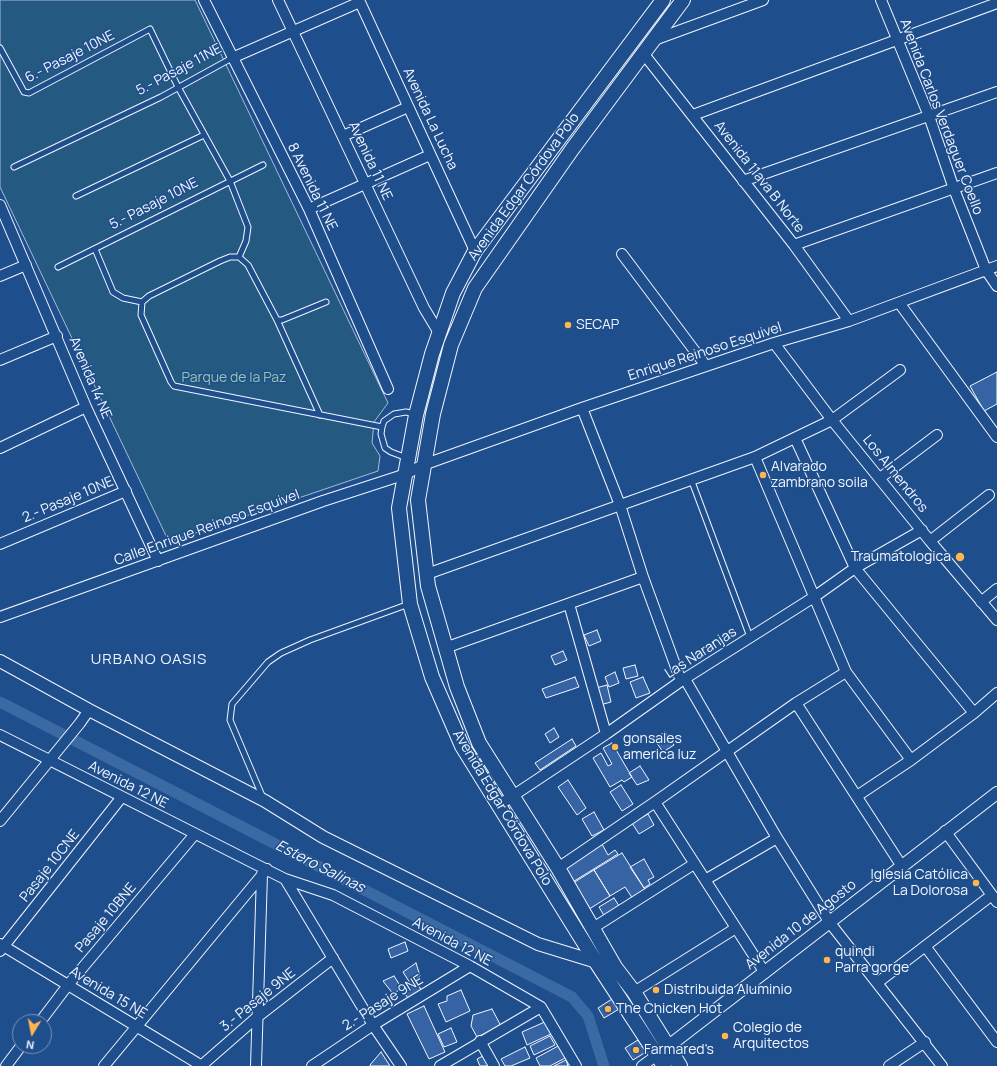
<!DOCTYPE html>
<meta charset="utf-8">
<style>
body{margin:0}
#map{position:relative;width:997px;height:1066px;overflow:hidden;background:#1f4e8c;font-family:Manrope,sans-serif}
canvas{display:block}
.north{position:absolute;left:12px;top:1014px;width:40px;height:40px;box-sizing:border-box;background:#1f4e8c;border:1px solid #7391ba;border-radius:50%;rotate:190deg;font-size:11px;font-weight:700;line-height:16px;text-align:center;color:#f2f6ff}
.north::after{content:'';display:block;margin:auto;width:14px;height:18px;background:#ffb74d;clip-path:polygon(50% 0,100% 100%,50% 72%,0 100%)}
</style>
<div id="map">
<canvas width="997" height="1066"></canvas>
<div class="north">N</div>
</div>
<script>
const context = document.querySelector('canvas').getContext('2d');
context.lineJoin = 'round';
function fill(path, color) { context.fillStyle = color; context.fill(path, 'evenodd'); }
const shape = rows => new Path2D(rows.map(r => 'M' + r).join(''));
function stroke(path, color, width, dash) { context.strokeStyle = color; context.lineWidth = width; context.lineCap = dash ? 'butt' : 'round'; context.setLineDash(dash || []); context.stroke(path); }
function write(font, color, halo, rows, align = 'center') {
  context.font = font + ' Manrope,sans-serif'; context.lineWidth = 3; context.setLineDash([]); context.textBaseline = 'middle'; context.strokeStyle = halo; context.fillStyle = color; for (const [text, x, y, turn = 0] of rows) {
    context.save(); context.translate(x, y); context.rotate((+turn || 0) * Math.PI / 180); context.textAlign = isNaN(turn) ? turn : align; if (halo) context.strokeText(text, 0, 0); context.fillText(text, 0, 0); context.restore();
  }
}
const green = shape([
 [0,0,195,0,388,403,374,422,372,443,380,456,378,471,169,542,0,187,0,0]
]);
const canal = shape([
 [0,702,572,997,588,1016,604,1066]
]);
const building = shape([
 [997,372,997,404,984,411,970,386,997,372],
 [597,630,601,641,589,646,584,635,597,630],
 [563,651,567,660,555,665,551,656,563,651],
 [635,665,638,676,626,679,623,668,635,665],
 [615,672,619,683,609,687,605,677,615,672],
 [575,677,579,687,546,698,542,689,575,677],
 [643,677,650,693,636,698,630,682,643,677],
 [607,685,611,702,600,705,596,688,607,685],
 [554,728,559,737,550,743,545,734,554,728],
 [665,732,674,745,663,752,654,739,665,732],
 [572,739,576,746,540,770,535,763,572,739],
 [612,743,632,777,624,782,622,780,610,787,593,758,601,753,608,766,612,764,603,748,612,743],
 [640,766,649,780,637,785,629,773,640,766],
 [568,780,586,808,577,815,558,787,568,780],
 [621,785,633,804,622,811,610,792,621,785],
 [594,812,604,830,592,836,582,819,594,812],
 [648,814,654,825,639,834,632,823,648,814],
 [602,844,608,855,615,850,618,854,571,883,563,869,602,844],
 [622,853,646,891,633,899,625,887,610,896,594,870,622,853],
 [644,859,654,877,648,880,650,884,644,888,630,867,644,859],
 [594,870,610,896,586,911,570,885,594,870],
 [614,898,621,909,606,919,599,907,614,898],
 [405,942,408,951,391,958,388,949,405,942],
 [416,963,420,976,410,983,403,972,416,963],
 [394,976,401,987,394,995,383,981,394,976],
 [417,982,421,990,408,998,402,990,417,982],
 [461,990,470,1011,446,1022,438,1004,447,1001,447,996,461,990],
 [612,999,619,1009,604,1018,598,1008,612,999],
 [424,1006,445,1052,429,1059,407,1014,424,1006],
 [492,1009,501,1026,477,1037,471,1026,473,1015,492,1009],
 [547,1021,553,1033,527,1045,522,1032,547,1021],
 [451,1028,457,1042,444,1047,438,1034,451,1028],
 [550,1036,555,1045,534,1055,530,1046,550,1036],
 [638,1040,646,1052,633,1060,625,1048,638,1040],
 [560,1045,567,1057,550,1066,540,1066,536,1058,560,1045],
 [525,1047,530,1058,511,1066,505,1066,501,1059,525,1047],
 [381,1052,390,1066,370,1066,370,1065,381,1052],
 [485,1055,490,1066,480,1066,477,1059,485,1055],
 [566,1060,568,1066,554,1066,566,1060]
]);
const service = shape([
 [0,48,24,92,29,93,150,29,178,87,230,181,248,227,246,241,239,257],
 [14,167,161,97,232,58],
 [76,196,204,135],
 [95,249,113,292,123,298,142,302],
 [239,257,248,265,277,320,282,320,326,302],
 [58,267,263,165],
 [142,302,141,315,171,382,174,386,382,427],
 [142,302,149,296,220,261,230,257,239,257],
 [277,320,320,415],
 [407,458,391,452,385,448,381,434,382,427,384,421,394,414,406,412,415,414],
 [691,479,750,637],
 [263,798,230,720,232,704,268,662,281,653,310,640,409,604]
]);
const minor = shape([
 [204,0,309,209,388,389],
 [278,0,424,308,439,333],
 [359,0,475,251],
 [881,0,929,116,954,189,986,270,997,286],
 [654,40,763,0],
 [643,53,794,245,849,321],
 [232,58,360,2],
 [693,115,997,3],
 [343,136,408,107],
 [743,181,997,92],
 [0,205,86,407,158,561],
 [309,209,430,155],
 [794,245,997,173],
 [622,254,706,366],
 [0,276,26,265],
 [900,304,997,437],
 [774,343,832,420,930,541,997,620],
 [0,360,57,336],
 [582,408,620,505,643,577,681,681],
 [795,438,855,568,974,713],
 [0,448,86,407],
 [755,457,846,672,911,760],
 [880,478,937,435],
 [930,541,989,495],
 [0,544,126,491],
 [427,574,755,457,832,420,900,370],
 [981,602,997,589],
 [569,604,606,734],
 [0,617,323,501,406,474,423,465,582,408,774,343,849,321,997,266],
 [445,648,643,577],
 [685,679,777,838,830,923,942,1066],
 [796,703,901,865],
 [0,735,285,879,333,895,470,966,541,1007,576,1066],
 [857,796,911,760,974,713,997,693],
 [655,802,765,973],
 [499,805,606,734,681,681,814,597,855,568,922,530],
 [0,821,80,723,89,710],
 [945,831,997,902],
 [558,868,655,802,796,703,846,672],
 [285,879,373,1025,401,1066],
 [705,880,777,838],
 [593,928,694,864],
 [0,944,202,1066],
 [925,946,997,1042],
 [0,951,121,798],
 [877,983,992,895],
 [634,992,736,928],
 [40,1022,68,985,195,834],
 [480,1041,494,1066],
 [6,1066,21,1046],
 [104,1066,267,869],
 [201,1066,256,1018,333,958],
 [256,1066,262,874],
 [312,1066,373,1025,470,966],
 [440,1066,541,1007],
 [642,1066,657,1055],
 [889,1066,925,1042]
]);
const tertiary = shape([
 [0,661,89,710,265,801,323,837,538,944,600,963],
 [661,1052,997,793]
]);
const secondary = shape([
 [663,0,475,251,453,293,432,354,416,415,399,508,410,604,432,677,462,746,596,962,664,1066],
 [680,1066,634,992,615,967,558,868,479,743,457,687,428,586,418,500,433,414,451,345,475,288,573,148,683,0]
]);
const markers = [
 [568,325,4,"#ffb74d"],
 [763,475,4,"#ffb74d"],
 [960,557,5,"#ffb74d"],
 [615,747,4,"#ffb74d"],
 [976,883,4,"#ffb74d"],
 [827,960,4,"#ffb74d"],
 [656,990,4,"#ffb74d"],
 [608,1009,4,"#ffb74d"],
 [725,1036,4,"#ffb74d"],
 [636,1050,4,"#ffb74d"]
];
const streetNames = [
 ["6.- Pasaje 10NE",70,57,-27],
 ["5.- Pasaje 11NE",179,70,-28],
 ["Avenida Carlos Verdaguer Coello",941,117,69],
 ["Avenida La Lucha",430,119,65],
 ["Avenida 11 NE",370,161,65],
 ["Avenida 11ava B Norte",759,177,52],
 ["8 Avenida 11 NE",312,187,64],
 ["Avenida Edgar Córdova Polo",524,187,-54],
 ["5.- Pasaje 10NE",154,204,-27],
 ["Enrique Reinoso Esquivel",705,352,-18],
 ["Avenida 14 NE",90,378,67],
 ["Los Almendros",895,474,51],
 ["2.- Pasaje 10NE",68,500,-23],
 ["Calle Enrique Reinoso Esquivel",207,528,-20],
 ["Las Naranjas",701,653,-33],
 ["Avenida 12 NE",128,785,27],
 ["Avenida Edgar Córdova Polo",502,808,59],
 ["Pasaje 10CNE",50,866,-52],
 ["Pasaje 10BNE",106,918,-50],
 ["Avenida 10 de Agosto",801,925,-38],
 ["Avenida 12 NE",452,942,28],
 ["Avenida 15 NE",108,993,31],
 ["3.- Pasaje 9NE",258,1000,-39],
 ["2.- Pasaje 9NE",383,1003,-32]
];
const poiNames = [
 ["SECAP",576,325],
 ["Alvarado",771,467],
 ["zambrano soila",771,483],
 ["Traumatologica",951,557,"right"],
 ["gonsales",623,739],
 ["america luz",623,755],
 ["Iglesia Católica",968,875,"right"],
 ["La Dolorosa",968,891,"right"],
 ["quindi",835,952],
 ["Parra gorge",835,968],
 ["Distribuida Aluminio",664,990],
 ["The Chicken Hot",616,1009],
 ["Colegio de",733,1028],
 ["Arquitectos",733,1044],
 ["Farmared's",644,1050]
];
const parkNames = [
 ["Parque de la Paz",234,378]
];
const neighbourhoodNames = [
 ["URBANO OASIS",149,660]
];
const waterNames = [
 ["Estero Salinas",320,867,27]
];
fill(green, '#245a82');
stroke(green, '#a8bbd7', 1);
stroke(canal, '#3b69a3', 11);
fill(building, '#3563a3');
stroke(building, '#f2f6ff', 1);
stroke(service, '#f2f6ff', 7);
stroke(minor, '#f2f6ff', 12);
stroke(tertiary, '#f2f6ff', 14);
stroke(secondary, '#f2f6ff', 16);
stroke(service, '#1f4e8c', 5);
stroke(minor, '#1f4e8c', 10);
stroke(tertiary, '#1f4e8c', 12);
stroke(secondary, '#1f4e8c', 14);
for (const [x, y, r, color] of markers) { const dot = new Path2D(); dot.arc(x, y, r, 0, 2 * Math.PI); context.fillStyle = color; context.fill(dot); stroke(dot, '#1f4e8c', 1.5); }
write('14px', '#f2f6ff', '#1f4e8c', streetNames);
write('14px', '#f2f6ff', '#1f4e8c', poiNames, 'left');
write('14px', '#97c8a6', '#1f4e8c', parkNames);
context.letterSpacing = '1px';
write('15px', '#f2f6ff', '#1f4e8c', neighbourhoodNames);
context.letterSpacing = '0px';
write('italic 15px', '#f2f6ff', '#1f4e8c', waterNames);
</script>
